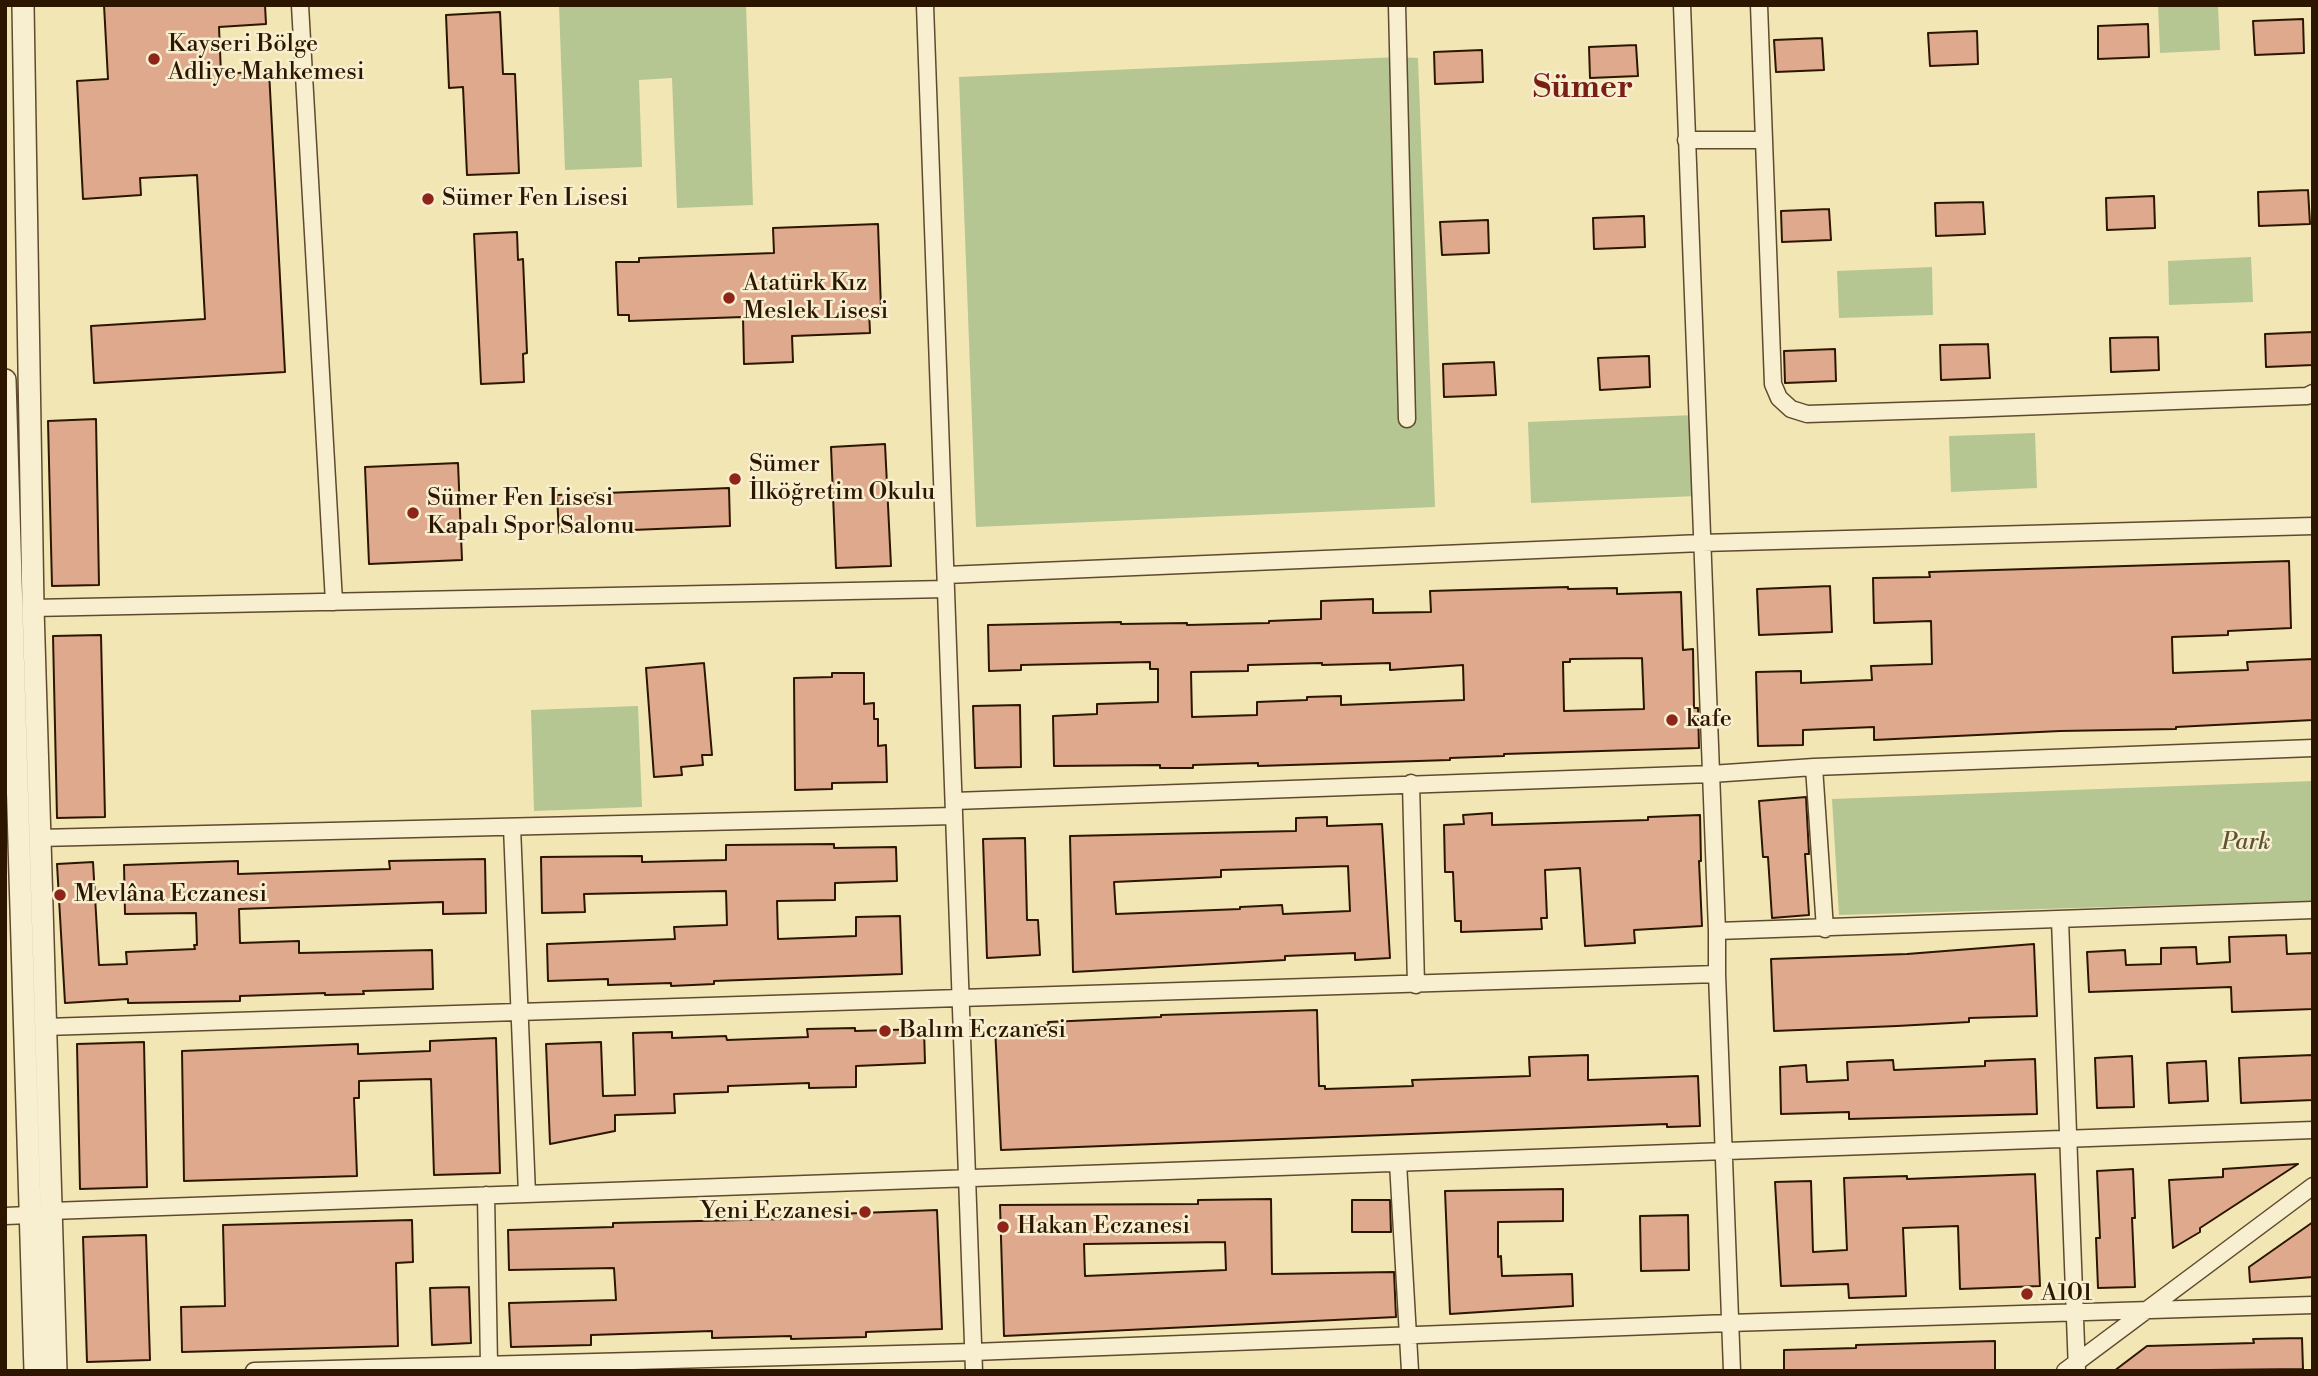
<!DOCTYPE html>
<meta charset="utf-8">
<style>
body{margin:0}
#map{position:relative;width:2318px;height:1376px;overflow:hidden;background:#f3e6b5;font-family:"Libre Bodoni",serif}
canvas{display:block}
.frame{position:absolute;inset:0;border:7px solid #2d1600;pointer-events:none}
</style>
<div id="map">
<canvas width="2318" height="1376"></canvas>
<div class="frame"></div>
</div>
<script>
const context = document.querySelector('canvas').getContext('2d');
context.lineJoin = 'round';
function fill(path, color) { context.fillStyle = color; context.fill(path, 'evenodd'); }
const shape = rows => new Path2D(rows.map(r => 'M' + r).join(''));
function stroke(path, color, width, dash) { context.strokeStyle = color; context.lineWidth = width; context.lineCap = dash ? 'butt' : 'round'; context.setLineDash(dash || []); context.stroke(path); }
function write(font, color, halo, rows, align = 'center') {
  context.font = font + ' "Libre Bodoni",serif'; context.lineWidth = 5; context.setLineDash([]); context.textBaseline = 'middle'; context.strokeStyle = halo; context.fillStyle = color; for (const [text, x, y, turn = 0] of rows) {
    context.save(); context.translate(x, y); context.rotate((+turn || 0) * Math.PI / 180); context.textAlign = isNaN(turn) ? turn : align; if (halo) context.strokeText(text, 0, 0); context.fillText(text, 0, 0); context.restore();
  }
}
const green = shape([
 [559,5,746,5,753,205,677,208,672,78,639,80,642,167,565,170],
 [2158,5,2218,5,2220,50,2160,53],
 [1398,57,1418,58,1435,507,976,527,959,77],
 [2251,257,2253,302,2169,305,2168,261],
 [1932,267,1933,315,1839,318,1837,271],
 [1694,415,1697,496,1531,503,1528,422],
 [2035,433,2037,488,1951,492,1949,436],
 [638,706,642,807,534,811,531,710],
 [2313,781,2313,901,1839,915,1832,799]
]);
const building = shape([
 [104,5,265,5,266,24,219,27,221,74,269,71,285,372,94,383,91,326,205,319,197,175,140,178,141,195,83,199,77,81,108,79,104,5],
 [500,12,503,74,515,74,519,173,467,175,463,87,449,88,446,15,500,12],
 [2303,19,2304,53,2255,55,2253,21,2303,19],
 [2148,24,2149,57,2098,59,2098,26,2148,24],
 [1977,31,1978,64,1930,66,1928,33,1977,31],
 [1822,38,1824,70,1776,72,1774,40,1822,38],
 [1636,45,1638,76,1590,78,1589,47,1636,45],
 [1482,50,1483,82,1435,84,1434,52,1482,50],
 [2308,190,2310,224,2259,226,2258,192,2308,190],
 [2154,196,2155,228,2107,230,2106,198,2154,196],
 [1983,202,1985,234,1936,236,1935,203,1983,202],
 [1829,209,1831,240,1782,242,1781,211,1829,209],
 [1644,216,1645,247,1594,249,1593,218,1644,216],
 [1488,220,1489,253,1442,255,1440,222,1488,220],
 [878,224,881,309,869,309,870,333,792,336,793,362,744,364,743,317,629,321,629,315,618,315,616,262,639,262,639,258,774,253,773,228,878,224],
 [517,232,518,260,523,259,527,353,523,354,524,382,481,384,474,234,517,232],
 [2313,332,2313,365,2266,367,2265,334,2313,332],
 [2158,337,2159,370,2111,372,2110,338,2158,337],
 [1988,344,1990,378,1941,380,1940,345,1988,344],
 [1835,349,1836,381,1785,383,1784,351,1835,349],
 [1649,356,1650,387,1600,390,1598,358,1649,356],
 [1494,362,1496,395,1444,397,1443,364,1494,362],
 [96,419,99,585,52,586,48,421,96,419],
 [885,444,891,566,836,568,831,447,885,444],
 [458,463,462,560,369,564,365,467,458,463],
 [729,488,730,526,559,533,557,495,729,488],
 [2289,561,2291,628,2228,631,2228,635,2172,637,2173,673,2248,670,2247,662,2313,659,2313,720,2176,727,2176,729,2060,731,1874,740,1874,727,1803,730,1803,745,1758,746,1756,672,1801,671,1801,683,1872,680,1871,666,1932,664,1931,621,1874,623,1873,578,1930,577,1929,572,2289,561],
 [1830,586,1832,632,1759,635,1757,589,1830,586],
 [1568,587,1568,589,1617,588,1617,594,1681,592,1683,650,1693,649,1694,708,1698,708,1699,748,1504,754,1504,756,1450,758,1450,760,1258,766,1258,763,1193,765,1193,768,1160,768,1160,765,1054,766,1053,716,1097,714,1097,704,1158,702,1158,669,1150,669,1150,662,1021,665,1021,670,989,671,988,625,1121,622,1121,624,1187,623,1187,625,1269,623,1269,621,1321,619,1321,601,1373,599,1373,613,1431,612,1430,591,1568,587],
 [1642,658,1644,709,1564,711,1563,662,1570,662,1570,659,1642,658],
 [1322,663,1322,665,1390,663,1390,670,1463,665,1464,700,1341,705,1341,696,1307,697,1307,700,1257,702,1257,715,1192,717,1191,672,1248,671,1248,665,1322,663],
 [101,635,105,817,57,818,53,636,101,635],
 [704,663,712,755,702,755,703,765,681,767,682,775,654,777,646,668,704,663],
 [832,673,864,673,864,704,874,703,874,719,878,719,878,746,886,745,887,782,832,783,832,789,795,790,794,678,832,677,832,673],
 [1020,705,1021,767,975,768,973,706,1020,705],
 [1806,797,1809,854,1805,854,1809,915,1772,918,1768,857,1763,857,1759,801,1806,797],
 [1492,813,1492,825,1648,820,1648,817,1700,815,1701,861,1699,861,1702,926,1634,930,1635,943,1585,946,1580,868,1545,870,1547,918,1541,918,1542,929,1461,932,1461,921,1455,921,1453,872,1445,872,1444,825,1464,824,1463,815,1492,813],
 [1327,817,1327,826,1382,824,1390,958,1355,960,1355,953,1285,956,1285,960,1073,972,1070,836,1296,831,1296,818,1327,817],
 [1348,866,1350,911,1283,914,1282,905,1240,907,1240,909,1116,914,1114,882,1221,877,1221,870,1348,866],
 [1025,838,1027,920,1038,920,1040,955,987,958,983,839,1025,838],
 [834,844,834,848,896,847,897,881,835,883,835,900,777,901,778,939,856,936,856,917,900,916,902,974,714,981,714,984,671,986,671,983,608,985,608,979,548,981,547,944,675,939,674,927,727,925,726,891,584,894,585,912,542,913,541,857,642,856,642,862,726,860,726,845,834,844],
 [485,859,486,913,443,914,443,902,239,909,240,943,299,941,299,953,432,950,433,989,363,991,364,994,325,995,325,993,240,996,240,1001,128,1003,128,999,65,1003,57,864,93,862,99,965,127,964,126,952,195,949,194,945,197,945,196,913,125,914,124,865,238,861,238,874,390,869,389,861,485,859],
 [2286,935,2287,954,2313,953,2313,1009,2232,1012,2231,987,2089,992,2087,952,2125,950,2126,965,2161,964,2161,948,2196,947,2197,964,2230,962,2229,937,2286,935],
 [2034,944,2037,1016,1969,1018,1969,1022,1897,1026,1774,1031,1771,959,1907,954,2034,944],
 [1317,1010,1319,1086,1325,1086,1325,1089,1413,1086,1412,1080,1530,1076,1529,1057,1588,1055,1588,1080,1698,1076,1700,1126,1667,1127,1667,1124,1590,1127,1001,1150,995,1027,1049,1025,1048,1022,1161,1017,1161,1015,1317,1010],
 [855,1028,855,1031,924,1029,925,1063,856,1066,856,1087,809,1088,809,1083,728,1086,728,1092,674,1094,675,1113,615,1115,615,1131,550,1144,546,1044,601,1042,603,1096,635,1095,633,1033,672,1032,672,1038,726,1036,727,1040,808,1037,807,1029,855,1028],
 [496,1038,500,1173,434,1175,431,1079,359,1081,359,1098,354,1098,357,1176,184,1181,182,1051,358,1044,358,1054,430,1051,430,1041,496,1038],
 [144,1042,147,1187,80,1189,77,1044,144,1042],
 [2313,1055,2313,1100,2241,1103,2239,1058,2313,1055],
 [2132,1056,2134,1107,2097,1108,2095,1058,2132,1056],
 [2035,1059,2037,1114,1849,1119,1849,1112,1781,1114,1780,1067,1806,1065,1807,1082,1848,1080,1847,1062,1893,1060,1894,1070,1985,1066,1985,1061,2035,1059],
 [2206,1061,2208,1101,2169,1103,2167,1063,2206,1061],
 [2298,1164,2200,1228,2200,1232,2173,1248,2169,1180,2223,1177,2223,1169,2298,1164],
 [2133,1169,2135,1218,2132,1218,2135,1287,2098,1288,2096,1238,2100,1238,2097,1171,2133,1169],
 [2035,1174,2040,1286,1960,1289,1958,1226,1903,1228,1906,1296,1849,1298,1848,1284,1781,1286,1775,1182,1811,1181,1813,1252,1847,1250,1844,1178,1907,1176,1907,1179,2035,1174],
 [1563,1189,1563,1221,1498,1222,1498,1257,1501,1256,1502,1276,1572,1274,1573,1306,1450,1314,1445,1191,1563,1189],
 [1271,1199,1272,1274,1394,1272,1396,1317,1004,1336,1000,1205,1198,1204,1198,1200,1271,1199],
 [1225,1242,1226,1270,1085,1276,1084,1244,1225,1242],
 [1352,1200,1390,1200,1391,1232,1352,1232,1352,1200],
 [937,1210,942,1329,866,1332,866,1337,791,1339,791,1336,712,1338,712,1331,591,1335,591,1345,511,1347,509,1303,616,1300,614,1268,509,1270,508,1230,613,1227,613,1223,785,1219,785,1216,937,1210],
 [1688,1215,1689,1270,1641,1271,1640,1216,1688,1215],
 [412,1220,413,1262,396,1263,398,1346,182,1352,181,1307,225,1306,223,1225,412,1220],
 [2313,1222,2313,1277,2250,1282,2249,1267,2313,1222],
 [146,1235,150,1360,87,1362,83,1237,146,1235],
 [469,1287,471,1343,432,1345,430,1288,469,1287],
 [2302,1338,2303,1369,2114,1371,2147,1346,2254,1343,2253,1339,2302,1338],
 [1995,1341,1995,1371,1784,1371,1784,1350,1856,1348,1856,1345,1995,1341]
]);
const minor = shape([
 [300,5,334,602],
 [925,5,974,1371],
 [1397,5,1407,419],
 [1682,5,1717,931,1717,974,1732,1371],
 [1759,5,1773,384,1779,398,1791,409,1807,414,1964,409,2307,396,2313,393],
 [1686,140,1764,140],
 [946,575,1702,543,2313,526],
 [33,608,946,589],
 [1814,767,1825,929],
 [1411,783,1416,985],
 [954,801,1711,774,1814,767,2313,748],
 [512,827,527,1194],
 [39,838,954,816],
 [2060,920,2077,1371],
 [1717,931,2313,910],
 [45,1027,1717,974],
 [1398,1163,1410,1371],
 [486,1195,489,1365],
 [51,1211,2313,1130],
 [5,1216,30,1215],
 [254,1371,973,1352,1729,1323,2313,1305],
 [2065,1371,2313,1186]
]);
const tertiary = shape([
 [23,5,33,608,56,1371],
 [5,380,35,1371]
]);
const markers = [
 [154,59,7,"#8f2418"],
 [428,199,7,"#8f2418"],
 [729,298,7,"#8f2418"],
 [735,479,7,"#8f2418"],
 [413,513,7,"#8f2418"],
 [1672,720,7,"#8f2418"],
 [60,895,7,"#8f2418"],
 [885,1031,7,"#8f2418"],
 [865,1212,7,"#8f2418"],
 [1003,1227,7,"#8f2418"],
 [2027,1294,7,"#8f2418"]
];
const poiNames = [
 ["Kayseri Bölge",168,45],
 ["Adliye Mahkemesi",168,73],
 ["Sümer Fen Lisesi",442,199],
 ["Atatürk Kız",743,284],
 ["Meslek Lisesi",743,312],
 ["Sümer",749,465],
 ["İlköğretim Okulu",749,493],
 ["Sümer Fen Lisesi",427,499],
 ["Kapalı Spor Salonu",427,527],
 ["kafe",1686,720],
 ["Mevlâna Eczanesi",74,895],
 ["Balım Eczanesi",899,1031],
 ["Yeni Eczanesi",851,1212,"right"],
 ["Hakan Eczanesi",1017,1227],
 ["A101",2041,1294]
];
const parkNames = [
 ["Park",2246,843]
];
const districtNames = [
 ["Sümer",1583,89]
];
fill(green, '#b5c692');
fill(building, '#dea98c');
stroke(building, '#2d1600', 2);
stroke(minor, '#5e4a2d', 19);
stroke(tertiary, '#5e4a2d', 24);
stroke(minor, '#f7efcf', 16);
stroke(tertiary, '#f7efcf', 21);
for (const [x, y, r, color] of markers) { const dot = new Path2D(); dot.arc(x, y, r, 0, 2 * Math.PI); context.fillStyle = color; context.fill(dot); stroke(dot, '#f7efcf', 2.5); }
write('24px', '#2d1600', '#f7efcf', poiNames, 'left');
write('italic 24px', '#5d5433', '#f7efcf', parkNames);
write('bold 32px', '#7a1f14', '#f7efcf', districtNames);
</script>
